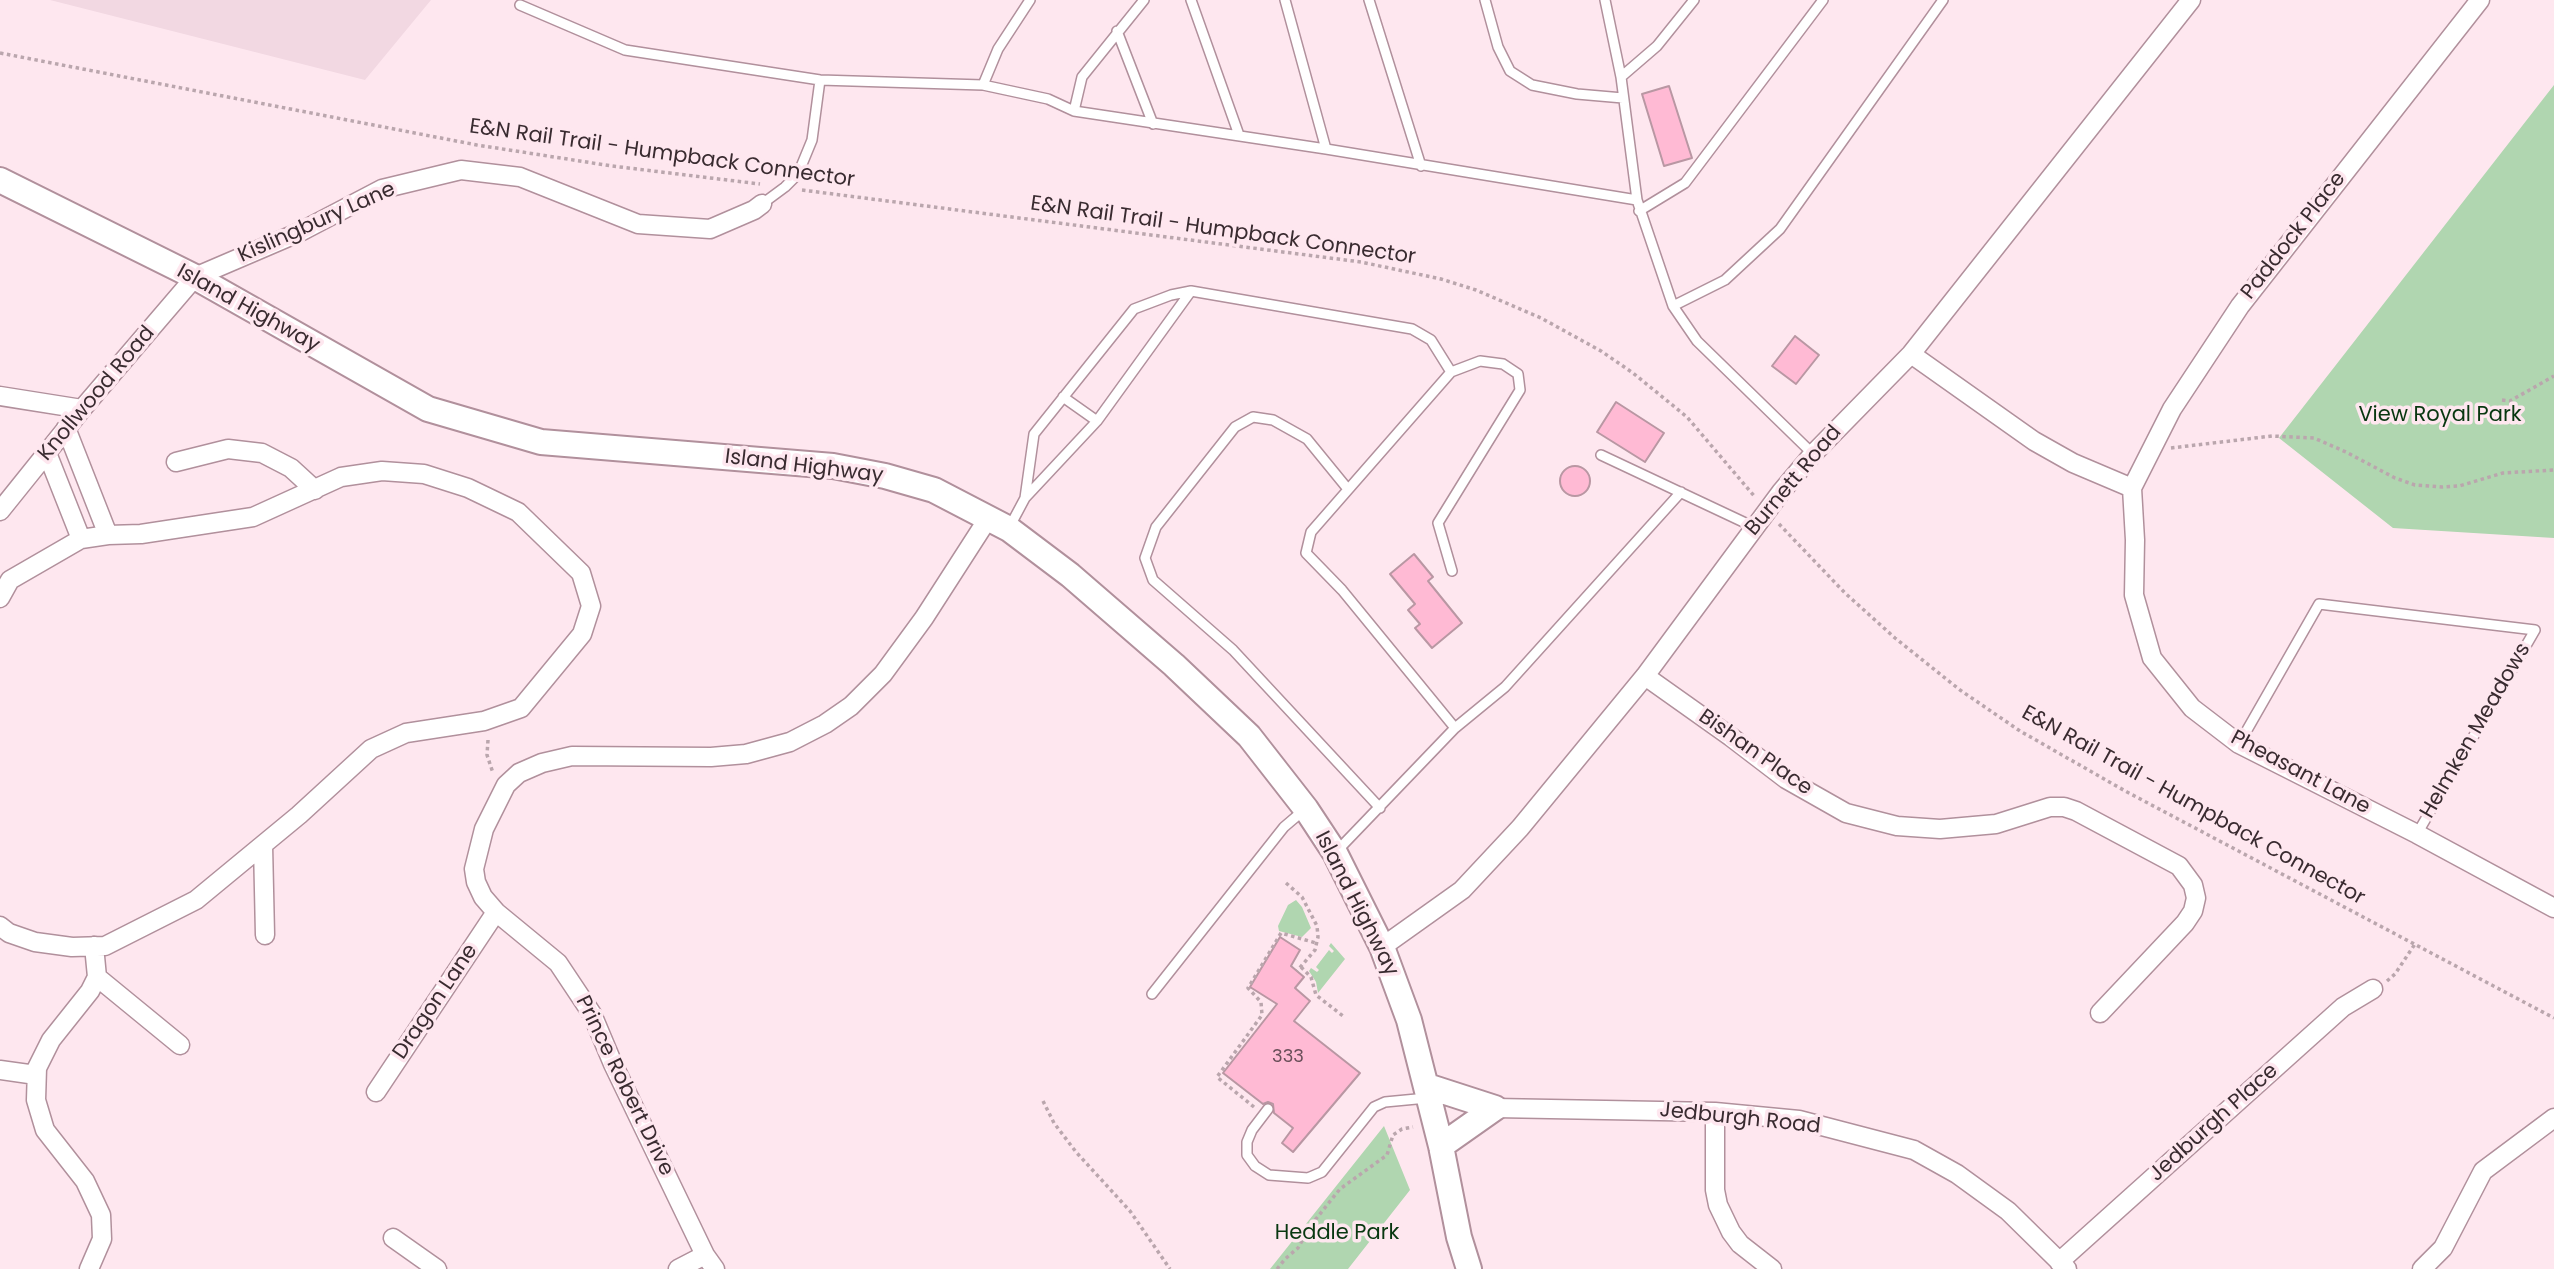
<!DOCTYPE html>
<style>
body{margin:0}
canvas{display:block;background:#fee7ef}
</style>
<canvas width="2554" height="1269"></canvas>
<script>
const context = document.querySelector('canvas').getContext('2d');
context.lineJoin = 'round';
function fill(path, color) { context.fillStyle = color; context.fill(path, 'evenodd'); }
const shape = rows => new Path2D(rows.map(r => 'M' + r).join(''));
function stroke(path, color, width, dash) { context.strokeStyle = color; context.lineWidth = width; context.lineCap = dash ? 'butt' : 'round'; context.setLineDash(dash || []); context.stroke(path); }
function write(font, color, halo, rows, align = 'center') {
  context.font = font + ' Poppins,sans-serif'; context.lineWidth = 7; context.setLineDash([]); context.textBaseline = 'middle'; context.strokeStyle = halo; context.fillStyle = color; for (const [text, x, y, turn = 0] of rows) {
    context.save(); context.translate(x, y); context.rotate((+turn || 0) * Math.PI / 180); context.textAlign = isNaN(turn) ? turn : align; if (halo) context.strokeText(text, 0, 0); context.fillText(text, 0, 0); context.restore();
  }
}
const built = shape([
 [50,0,431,0,365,80]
]);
const green = shape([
 [2554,85,2554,538,2393,528,2279,438],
 [1296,900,1302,907,1311,928,1302,937,1279,931,1278,926,1288,905],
 [1331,943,1345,959,1318,993,1316,982,1309,971,1311,968,1317,972,1319,970,1316,967,1329,950,1332,953,1334,951,1329,946],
 [1384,1126,1410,1190,1348,1269,1270,1269]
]);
const building = shape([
 [1669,86,1692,158,1664,166,1642,94,1669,86],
 [1795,336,1819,355,1796,384,1772,366,1795,336],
 [1616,402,1664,433,1645,462,1597,432,1616,402],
 '1560 481a15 15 0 1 1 30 0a15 15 0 1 1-30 0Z',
 [1414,554,1433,577,1428,581,1462,623,1432,648,1415,628,1420,624,1408,610,1415,604,1390,574,1414,554],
 [1280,937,1300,950,1291,966,1304,977,1295,988,1310,1001,1294,1021,1360,1073,1293,1152,1282,1143,1293,1128,1274,1113,1273,1104,1268,1102,1263,1104,1223,1073,1277,1004,1250,987,1280,937]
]);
const path = shape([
 [0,53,477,145,612,166,760,184],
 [802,190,1361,262,1441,279,1476,290,1541,318,1601,351,1633,373,1687,417,1755,497],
 [2502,400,2510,401,2554,376],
 [2171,448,2272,436,2314,438,2346,452,2395,478,2415,485,2442,487,2459,486,2503,473,2554,470],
 [1779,524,1845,593,1895,638,1960,690,2020,731,2127,792,2554,1018],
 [488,740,487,755,493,773],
 [1286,883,1302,897,1317,926,1318,937,1315,950,1297,971],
 [1301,967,1311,977,1316,995,1343,1016],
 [2387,981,2395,974,2415,944],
 [1043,1101,1054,1123,1076,1152,1130,1211,1170,1269],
 [1254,1107,1217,1077,1262,1015,1261,1002,1248,988,1281,933,1316,943],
 [1277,1269,1285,1259,1298,1248,1311,1225,1340,1189,1387,1155,1393,1135,1402,1129,1413,1127]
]);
const lane = shape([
 [1191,0,1239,135],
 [1285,0,1326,149],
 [1369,0,1421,166],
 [1485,0,1498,47,1510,71,1532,85,1577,94,1623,98],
 [1605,0,1621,77,1637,200,1673,306,1697,341,1813,454],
 [520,5,625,50,820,80,983,85,1048,99,1074,111,1326,149,1637,200],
 [1117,31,1153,124],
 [1621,77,1657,46,1694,0],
 [983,85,998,49,1030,0],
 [1074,111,1082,77,1144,0],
 [762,204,785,187,798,174,812,140,820,80],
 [1639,211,1685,183,1823,0],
 [1673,306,1725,280,1780,229,1943,0],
 [1063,397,1097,421],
 [1601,455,1754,527],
 [1347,488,1307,439,1273,420,1253,417,1235,427,1156,527,1145,558,1153,580,1233,650,1380,808],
 [1025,498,1034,434,1134,309,1171,295,1191,291,1412,329,1431,340,1451,372],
 [1009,528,1025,498,1097,421,1191,291],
 [1452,571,1438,523,1520,390,1518,374,1503,364,1480,361,1451,372,1311,532,1306,553,1342,590,1455,728],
 [2239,744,2319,604,2535,630,2417,834],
 [1336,852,1455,728,1505,687,1681,492],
 [1152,994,1284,827,1304,810],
 [1268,1109,1252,1130,1247,1142,1247,1155,1255,1166,1269,1175,1308,1178,1322,1172,1374,1107,1385,1102,1427,1098]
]);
const street = shape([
 [1911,354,2034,441,2073,463,2132,488,2135,540,2134,595,2152,658,2192,708,2239,744,2417,834,2554,908],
 [0,396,82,409],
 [66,428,108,535],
 [47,453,81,539],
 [176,462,228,449,262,453,291,468,315,490],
 [2132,488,2172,409,2240,306,2480,0],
 [0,511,82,409,195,277,300,232,382,189,461,170,520,177,638,224,710,229,754,210,762,204],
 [0,598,10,580,81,539,108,535,141,534,253,517,341,477,382,471,424,474,468,488,518,512,581,573,591,606,582,634,521,708,484,721,406,733,371,749,299,815,196,900,105,946,72,947,35,942,9,933,0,926],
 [1645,676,1731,737,1786,779,1846,813,1897,826,1940,829,1996,824,2050,807,2064,807,2076,811,2179,866,2193,885,2196,898,2193,911,2185,923,2100,1013],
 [263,845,265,935],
 [1382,947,1462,890,1520,828,1645,676,1781,492,1813,454,1911,354,2191,0],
 [97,977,180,1045],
 [0,1070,36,1075],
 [376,1092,496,912],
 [1495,1108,1715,1112,1799,1120,1914,1150,1957,1174,2008,1211,2067,1269],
 [1715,1112,1715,1190,1718,1205,1731,1232,1740,1244,1772,1269],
 [393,1238,437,1269],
 [2059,1262,2343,1007,2373,989],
 [89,1269,102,1239,101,1215,85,1181,45,1130,36,1100,37,1068,51,1040,90,991,97,977,94,946],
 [678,1269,705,1255],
 [715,1269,705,1255,613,1064,592,1014,558,963,496,912,483,897,476,882,474,869,484,829,506,785,519,773,542,763,572,756,711,757,746,754,790,742,825,724,851,706,883,674,924,618,989,517],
 [2422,1269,2443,1248,2483,1171,2554,1118]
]);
const secondary = shape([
 [0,180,195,277,428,409,541,442,833,466,885,476,934,490,1009,529,1070,575,1174,665,1249,736,1306,809,1335,853,1382,947,1409,1020,1441,1146,1459,1237,1469,1269],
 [1427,1086,1495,1108],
 [1441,1146,1495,1108]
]);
const numberNames = [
 ["333",1288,1057]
];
const streetNames = [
 ["E&N Rail Trail - Humpback Connector",662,154,8],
 ["Kislingbury Lane",317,223,-24],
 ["E&N Rail Trail - Humpback Connector",1223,231,8],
 ["Paddock Place",2294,236,-52],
 ["Island Highway",248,309,29],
 ["Knollwood Road",97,394,-50],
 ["Island Highway",804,467,7],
 ["Burnett Road",1794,481,-50],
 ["Helmken Meadows",2476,731,-60],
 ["Bishan Place",1755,753,35],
 ["Pheasant Lane",2300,773,28],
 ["E&N Rail Trail - Humpback Connector",2193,806,29],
 ["Island Highway",1356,904,63],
 ["Dragon Lane",436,1002,-56],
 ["Prince Robert Drive",624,1086,64],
 ["Jedburgh Road",1740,1119,6],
 ["Jedburgh Place",2214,1123,-42]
];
const parkNames = [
 ["View Royal Park",2440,416],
 ["Heddle Park",1337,1234]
];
fill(built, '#f2d8e2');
fill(green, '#b0d6b0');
fill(building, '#ffbad4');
stroke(building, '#b997a3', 2);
stroke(lane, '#b1909c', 12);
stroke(street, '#b1909c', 21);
stroke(secondary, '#b1909c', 28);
stroke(path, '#baa6ad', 3.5, [3.5, 3.5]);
stroke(lane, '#fff', 9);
stroke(street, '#fff', 18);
stroke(secondary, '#fff', 24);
write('18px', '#6a4f59', null, numberNames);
write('21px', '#392b30', '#fee7ef', streetNames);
write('21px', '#083710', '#fee7ef', parkNames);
</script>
